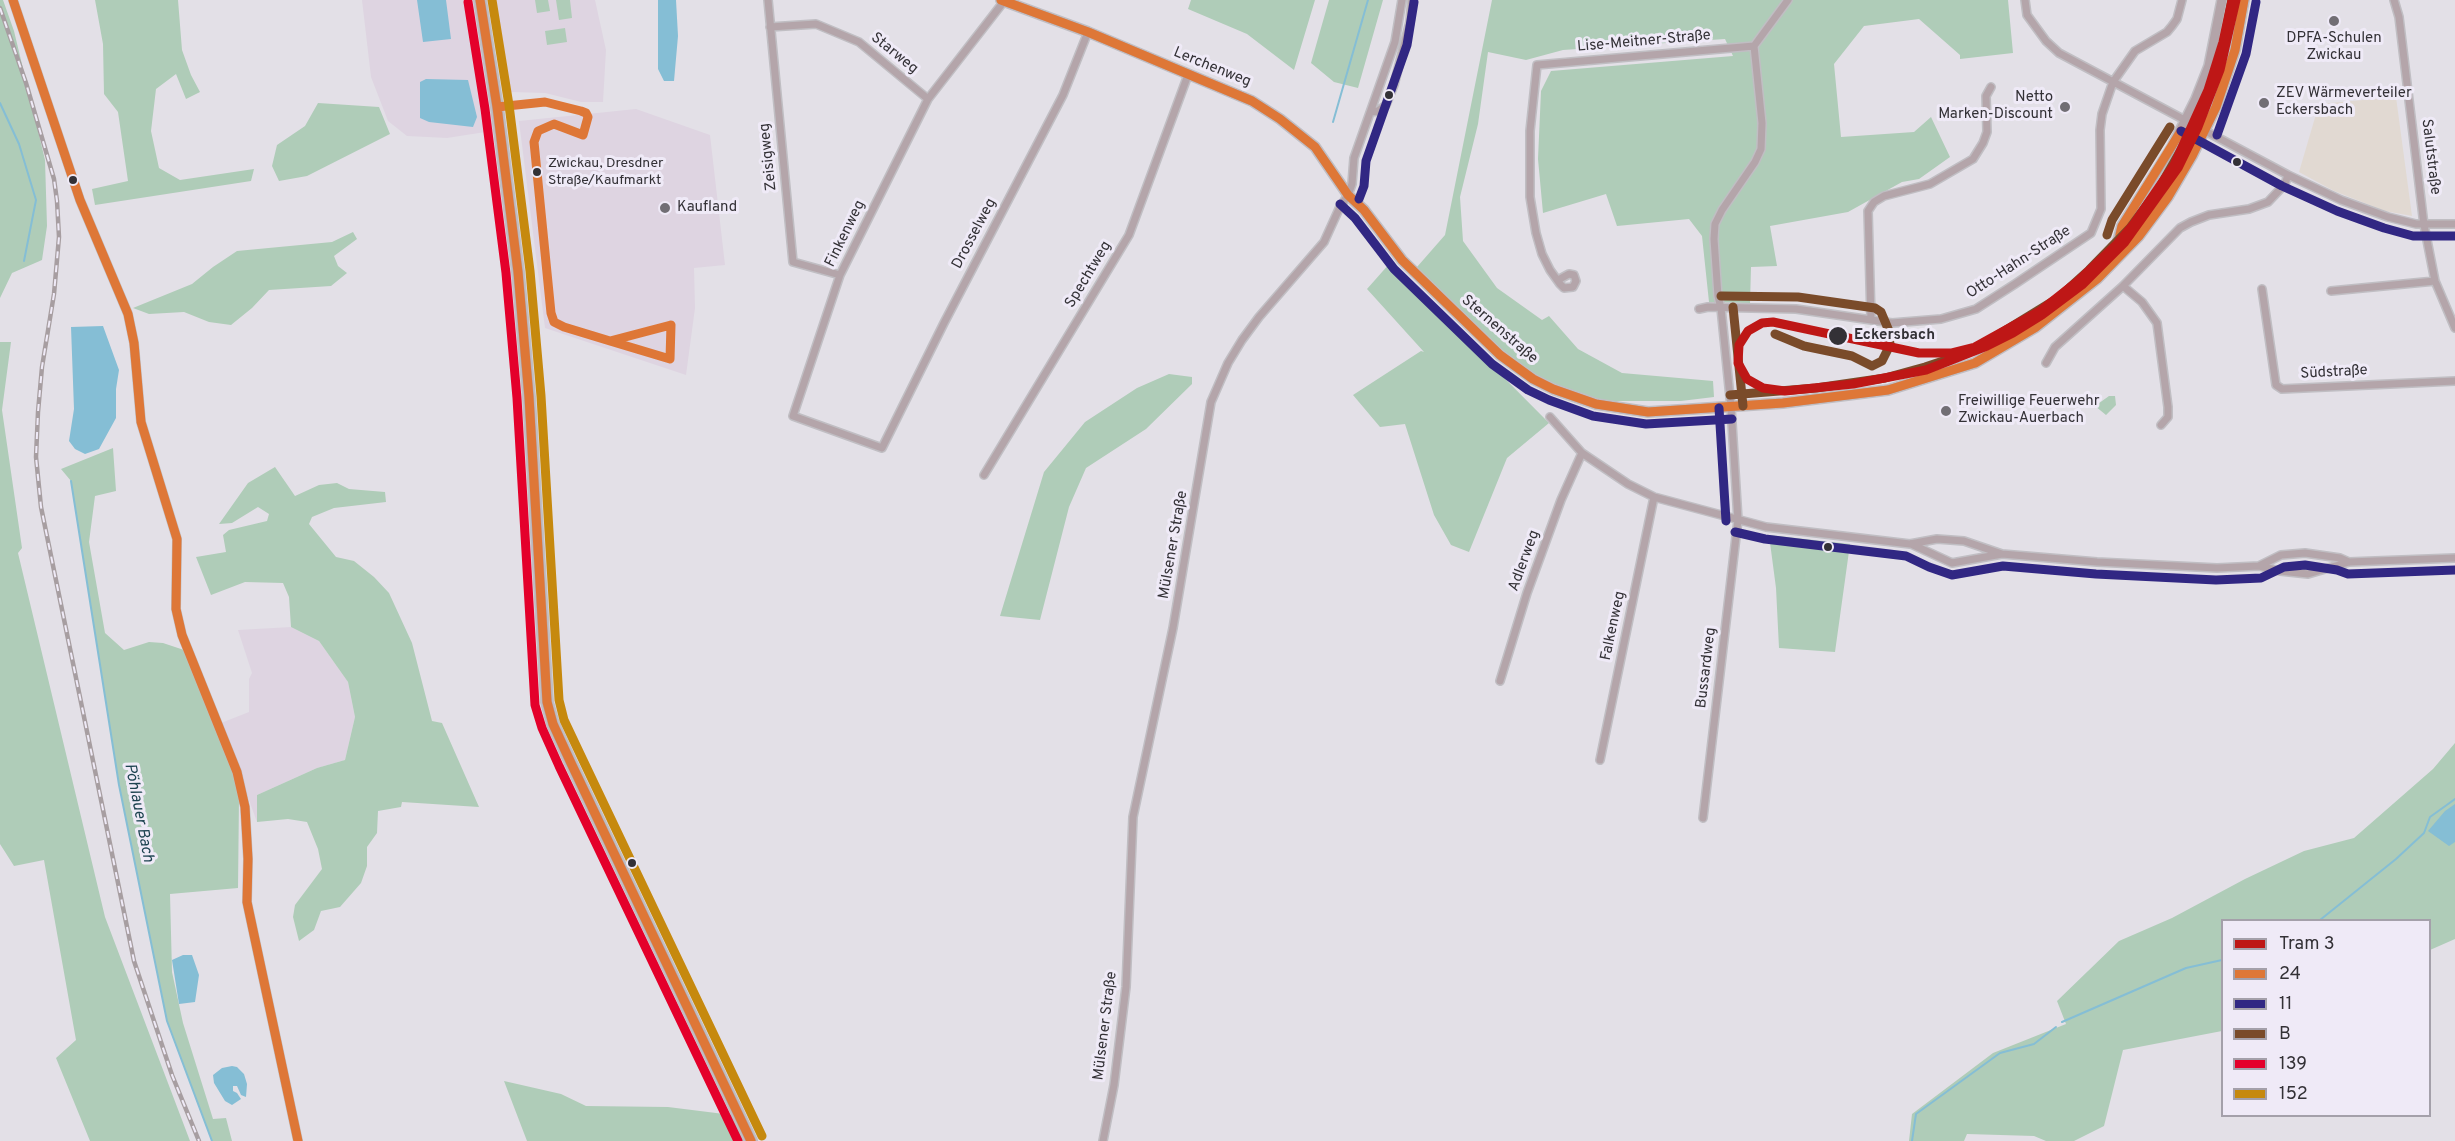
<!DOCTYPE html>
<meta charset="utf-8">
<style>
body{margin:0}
#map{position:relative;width:2455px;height:1141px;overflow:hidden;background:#e3e0e7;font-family:Overpass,sans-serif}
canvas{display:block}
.legend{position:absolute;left:2221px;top:919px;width:210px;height:198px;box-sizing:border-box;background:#efeaf7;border:2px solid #a4a0aa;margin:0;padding:8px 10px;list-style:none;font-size:18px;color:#333136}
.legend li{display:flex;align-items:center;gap:12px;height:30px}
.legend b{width:30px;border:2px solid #a4a0aa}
</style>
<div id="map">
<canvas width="2455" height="1141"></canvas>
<ul class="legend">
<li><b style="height:8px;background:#be1716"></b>Tram 3</li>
<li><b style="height:8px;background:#de7737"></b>24</li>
<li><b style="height:8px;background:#312783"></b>11</li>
<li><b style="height:8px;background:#7a4b2a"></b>B</li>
<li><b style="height:8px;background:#e4002b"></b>139</li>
<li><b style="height:8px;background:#c6890e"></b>152</li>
</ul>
</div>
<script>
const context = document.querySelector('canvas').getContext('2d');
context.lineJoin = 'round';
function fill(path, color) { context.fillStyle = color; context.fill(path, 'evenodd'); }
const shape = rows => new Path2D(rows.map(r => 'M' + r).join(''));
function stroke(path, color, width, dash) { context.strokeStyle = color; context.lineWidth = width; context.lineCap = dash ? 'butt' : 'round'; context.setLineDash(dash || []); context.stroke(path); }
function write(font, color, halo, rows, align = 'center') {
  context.font = font + ' Overpass,sans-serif'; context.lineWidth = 6; context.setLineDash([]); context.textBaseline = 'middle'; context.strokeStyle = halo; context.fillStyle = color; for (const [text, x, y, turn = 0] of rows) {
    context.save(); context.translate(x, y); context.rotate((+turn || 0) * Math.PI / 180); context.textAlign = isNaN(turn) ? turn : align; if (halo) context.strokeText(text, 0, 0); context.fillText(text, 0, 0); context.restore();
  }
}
const commercial = shape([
 [362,0,479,0,498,130,447,138,407,136,388,121,371,77],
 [496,0,595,0,606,50,603,102,581,102,545,93,511,92],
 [636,109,710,135,725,265,694,268,695,308,686,375,545,328,519,121],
 [291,627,319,641,348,682,355,717,345,760,317,768,257,795,257,822,221,723,249,712,249,679,252,673,238,630]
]);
const education = shape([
 [2396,97,2412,216,2385,211,2334,191,2299,172,2319,104]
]);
const green = shape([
 [0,0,3,0,14,31,45,160,47,226,42,260,12,273,0,298],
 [95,0,178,0,182,50,191,75,200,92,186,99,176,74,156,89,151,131,159,168,180,180,254,169,251,181,95,205,92,189,128,181,118,112,104,94,103,44],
 [535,0,548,0,550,11,537,13],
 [556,0,570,0,572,18,559,20],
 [1191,0,1315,0,1294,70,1247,34,1188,9],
 [1329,0,1383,0,1358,88,1334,82,1311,63],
 [1492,0,2008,0,2013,53,1960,59,1960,55,1919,19,1864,26,1834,64,1841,137,1914,132,1931,117,1950,157,1919,179,1902,182,1848,212,1770,226,1777,266,1751,267,1750,303,1709,302,1702,236,1689,219,1617,226,1606,194,1543,213,1538,159,1541,91,1551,71,1733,56,1725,39,1563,50,1526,60,1488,52,1478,124,1460,197,1463,241,1497,288,1542,320,1549,316,1578,349,1622,373,1713,381,1714,397,1681,401,1614,401,1598,400,1554,384,1532,373,1495,344,1417,267,1445,235],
 [565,28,567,42,547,45,545,31],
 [318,103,379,107,390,134,307,176,279,181,272,166,277,145,305,126],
 [353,232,357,239,334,256,338,266,347,273,331,286,269,290,252,308,231,325,209,322,184,312,149,314,133,308,192,284,213,267,237,251,332,242],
 [1390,263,1549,423,1507,458,1469,552,1451,545,1434,515,1405,424,1380,427,1353,395,1421,351,1424,352,1367,289],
 [0,342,11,342,2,410,22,548,18,553,105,917,190,1141,90,1141,56,1058,76,1040,44,860,14,866,0,844],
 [1169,374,1192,377,1192,384,1146,429,1086,468,1069,507,1040,620,1000,616,1044,472,1085,422,1137,388],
 [2109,396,2115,396,2116,405,2106,415,2095,406],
 [113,448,116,491,95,496,89,542,105,633,124,650,149,642,163,643,184,650,234,774,239,797,238,888,170,894,172,972,183,1023,213,1119,226,1118,232,1141,212,1141,167,1021,119,785,71,481,61,469],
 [275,467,295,496,319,485,337,483,349,489,385,492,386,502,334,508,312,517,309,524,336,557,354,561,374,577,389,593,412,643,432,721,442,723,479,807,402,802,401,807,378,811,377,833,367,847,367,866,361,883,340,907,321,911,314,930,299,941,293,917,295,905,322,869,318,849,307,822,288,819,257,822,257,795,317,768,345,760,355,717,348,682,319,641,291,627,289,597,283,583,245,582,211,595,196,557,226,552,223,535,229,530,267,521,269,514,258,507,232,523,219,524,248,483],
 [1769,535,1850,544,1835,652,1779,648,1776,588],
 [2455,743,2455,939,2430,950,2430,920,2222,920,2222,1031,2123,1050,2104,1126,2074,1141,2046,1141,2034,1136,1967,1134,1964,1141,1909,1141,1912,1114,1993,1053,2066,1024,2057,1001,2119,941,2172,918,2245,879,2304,851,2354,838,2433,769],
 [504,1081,561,1094,586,1106,668,1107,732,1115,744,1141,527,1141]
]);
const water = shape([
 [417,0,446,0,451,39,423,42],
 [658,0,676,0,678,36,674,81,664,81,658,69],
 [426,79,468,80,477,117,473,127,429,122,420,118,420,82],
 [103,326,119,370,116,389,116,418,99,449,85,454,75,449,69,441,74,409,71,327],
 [2455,804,2455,842,2449,846,2428,831,2445,811],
 [183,955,192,955,199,975,195,1002,179,1004,172,960],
 [232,1066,237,1067,244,1074,247,1084,246,1097,241,1095,237,1086,233,1086,233,1091,237,1093,241,1099,232,1105,225,1101,214,1083,213,1075,222,1068]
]);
const stream = shape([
 [0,103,19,144,36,200,24,261],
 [1333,122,1368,0],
 [71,481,119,785,167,1021,212,1141],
 [2320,920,2396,859,2424,833,2430,817,2455,799],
 [2062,1022,2186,968,2222,960],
 [1912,1141,1916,1114,2000,1053,2034,1044,2056,1027]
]);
const street = shape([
 [13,0,80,200,128,314,134,343,141,422,177,539,176,609,182,635,237,772,245,807,248,859,247,902,298,1141],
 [768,0,793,262,840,275],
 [1005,0,928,99,840,275,793,416,882,448,944,323,1063,95,1088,32],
 [2025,0,2027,15,2046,41,2059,53,2288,175,2341,200,2388,217,2416,224,2455,224],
 [2394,0,2399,17,2424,225,2435,281,2455,328],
 [770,27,816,24,859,42,928,99],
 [1371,112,1378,111,1386,105,1394,85,1410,22,1412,0],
 [1558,280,1569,274,1574,275,1576,281,1573,287,1564,288,1560,284,1550,270,1542,254,1536,233,1530,197,1530,131,1537,65,1754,46],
 [2123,286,2142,302,2157,323,2168,407,2168,417,2161,425],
 [2262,289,2276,385,2282,389,2455,381],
 [2331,291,2435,281],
 [1699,309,1708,307,1796,309,1892,323,1941,319,1976,309,2015,284,2091,233,2101,209,2100,130,2102,114,2113,82,2135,51,2167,32,2172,26,2177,19,2182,0],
 [1871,319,1868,211,1874,202,1884,196,1930,184,1973,159,1983,143,1987,132,1986,96,1991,87],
 [2046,363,2055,347,2123,286,2180,228,2191,222,2209,215,2249,209,2268,202,2285,184,2288,175],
 [1550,417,1582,453,1628,484,1654,497,1766,527,1910,544,1937,539,1964,541,2002,554,2097,562,2217,568,2259,566,2280,571,2308,574,2349,562,2455,558],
 [984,475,1129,235,1188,75],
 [1911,544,1952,563,2002,554],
 [2259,566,2281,555,2305,553,2340,558,2349,562],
 [1500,681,1527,593,1561,500,1582,453],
 [1600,760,1654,497],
 [1703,818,1738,520,1731,407,1721,308,1718,296,1714,239,1715,224,1722,210,1755,162,1761,149,1762,123,1754,46,1788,0],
 [1103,1141,1114,1085,1126,987,1133,817,1173,628,1211,402,1228,363,1242,340,1259,317,1324,242,1339,209,1348,195,1352,184,1354,158,1395,42,1402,0]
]);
const secondary = shape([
 [1001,0,1088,32,1252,101,1280,119,1315,147,1348,195,1364,210,1402,260,1500,355,1533,379,1553,389,1596,404,1648,412,1783,403,1888,390,1975,363,2036,327,2097,279,2139,236,2168,197,2192,156,2216,107,2235,50,2244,0],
 [2107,265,2117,244,2122,226,2172,147,2196,99,2209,66,2222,0]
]);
const primary = shape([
 [480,0,497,107,518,272,529,397,547,702,553,724,570,761,751,1141]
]);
const rail = shape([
 [0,8,26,83,54,179,57,201,59,237,54,294,42,367,38,412,36,457,41,507,134,961,172,1075,199,1141]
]);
const bus1 = shape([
 [13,0,80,200,128,314,134,343,141,422,177,539,176,609,182,635,237,772,245,807,248,859,247,902,298,1141],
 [480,0,497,107,518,272,529,397,547,702,553,724,570,761,751,1141],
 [1001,0,1088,32,1252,101,1280,119,1315,147,1348,195,1364,210,1402,260,1500,355,1533,379,1553,389,1596,404,1648,412,1783,403,1888,390,1975,363,2036,327,2097,279,2139,236,2168,197,2192,156,2216,107,2235,50,2244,0],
 [497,107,545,102,581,111,586,113,588,117,583,135],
 [583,135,554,124,538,131,534,142,551,313,554,322,564,327,610,341],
 [2120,235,2122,226,2181,131],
 [671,325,670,359,610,341,671,325]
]);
const bus2 = shape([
 [2181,131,2282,186,2337,211,2384,228,2413,236,2455,236],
 [2217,135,2246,54,2256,2],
 [1359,199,1364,186,1366,161,1407,45,1414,2],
 [1340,204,1355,218,1394,269,1492,364,1528,390,1549,400,1593,416,1646,424,1732,419],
 [1719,408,1726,521],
 [1735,532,1765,539,1906,556,1929,567,1952,575,2003,566,2096,574,2216,580,2261,578,2284,567,2305,565,2337,570,2348,574,2455,570]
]);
const bus3 = shape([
 [2107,235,2112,220,2170,127],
 [1721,296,1798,297,1875,308,1881,312,1889,331,1890,345,1882,361,1872,366,1852,356,1804,346,1775,334],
 [1733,307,1743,406],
 [1730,395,1816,388,1885,378,1925,367,1970,352,2058,298,2089,270,2130,228,2158,190,2181,150,2205,102,2223,47,2232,0]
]);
const bus4 = shape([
 [468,2,485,109,506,273,517,398,535,705,542,728,559,766,738,1141]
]);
const bus5 = shape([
 [492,0,509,105,530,271,541,396,559,700,564,720,581,756,762,1136]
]);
const tram1 = shape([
 [2232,0,2223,42,2208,90,2174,165,2133,225,2117,244,2078,281,2040,311,1975,347,1951,353,1919,353,1773,322,1762,323,1748,331,1739,345,1738,363,1747,379,1763,388,1785,391,1853,384,1926,370,1987,346,2013,333,2042,315,2082,285,2125,242,2178,168,2198,127,2220,70,2236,0]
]);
const markers = [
 [2334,21,6,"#716e74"],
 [1389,95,5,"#333136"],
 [2264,103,6,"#716e74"],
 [2065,107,6,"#716e74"],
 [2237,162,5,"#333136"],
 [537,172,5,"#333136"],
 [73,180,5,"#333136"],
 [665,208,6,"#716e74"],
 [1838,336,10,"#333136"],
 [1946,411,6,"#716e74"],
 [1828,547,5,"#333136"],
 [632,863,5,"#333136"]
];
const busNames = [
 ["Zwickau, Dresdner",548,164],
 ["Straße/Kaufmarkt",548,181]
];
const poiNames = [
 ["DPFA-Schulen",2334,39,"center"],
 ["Zwickau",2334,56,"center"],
 ["ZEV Wärmeverteiler",2276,94],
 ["Eckersbach",2276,111],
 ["Netto",2053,98,"right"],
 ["Marken-Discount",2053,115,"right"],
 ["Kaufland",677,208],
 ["Freiwillige Feuerwehr",1958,402],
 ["Zwickau-Auerbach",1958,419]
];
const streetNames = [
 ["Lise-Meitner-Straße",1644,42,-5],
 ["Starweg",894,54,39],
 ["Lerchenweg",1212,68,22],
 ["Zeisigweg",769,157,-96],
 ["Salutstraße",2430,157,83],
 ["Finkenweg",846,234,-64],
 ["Drosselweg",975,234,-62],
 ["Otto-Hahn-Straße",2019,263,-33],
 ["Spechtweg",1089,275,-59],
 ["Sternenstraße",1499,330,41],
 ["Südstraße",2334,373,-3],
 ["Mülsener Straße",1174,545,-80],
 ["Adlerweg",1525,561,-70],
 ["Falkenweg",1614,626,-78],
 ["Bussardweg",1707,668,-83],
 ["Mülsener Straße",1106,1026,-83]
];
const stopNames = [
 ["Eckersbach",1854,336]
];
const waterNames = [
 ["Pöhlauer Bach",138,813,79]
];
fill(commercial, '#ded4e1');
fill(education, '#e1d9d2');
fill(green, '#afccb8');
fill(water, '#85bed5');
stroke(stream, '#85bed5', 2);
stroke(street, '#c0bec3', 10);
stroke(secondary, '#c0bec3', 12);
stroke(primary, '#c0bec3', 14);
stroke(street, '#b4a5aa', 7);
stroke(secondary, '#b3a4a9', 9);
stroke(primary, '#b4a6ac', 10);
stroke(rail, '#a79ea1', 4.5);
stroke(rail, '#efeaf7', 2, [7]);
stroke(bus1, '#de7737', 9);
stroke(bus2, '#312783', 9);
stroke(bus3, '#7a4b2a', 9);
stroke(bus4, '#e4002b', 9);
stroke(bus5, '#c6890e', 9);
stroke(tram1, '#be1716', 9);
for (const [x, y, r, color] of markers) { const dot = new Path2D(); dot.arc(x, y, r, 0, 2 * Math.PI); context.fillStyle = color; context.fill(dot); stroke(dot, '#efeaf7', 2); }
write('14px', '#333136', '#efeaf7', busNames, 'left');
write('15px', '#333136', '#efeaf7', poiNames, 'left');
write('15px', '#333136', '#efeaf7', streetNames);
write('bold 15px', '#333136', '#efeaf7', stopNames, 'left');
write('italic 16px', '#1d4350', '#efeaf7', waterNames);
</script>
